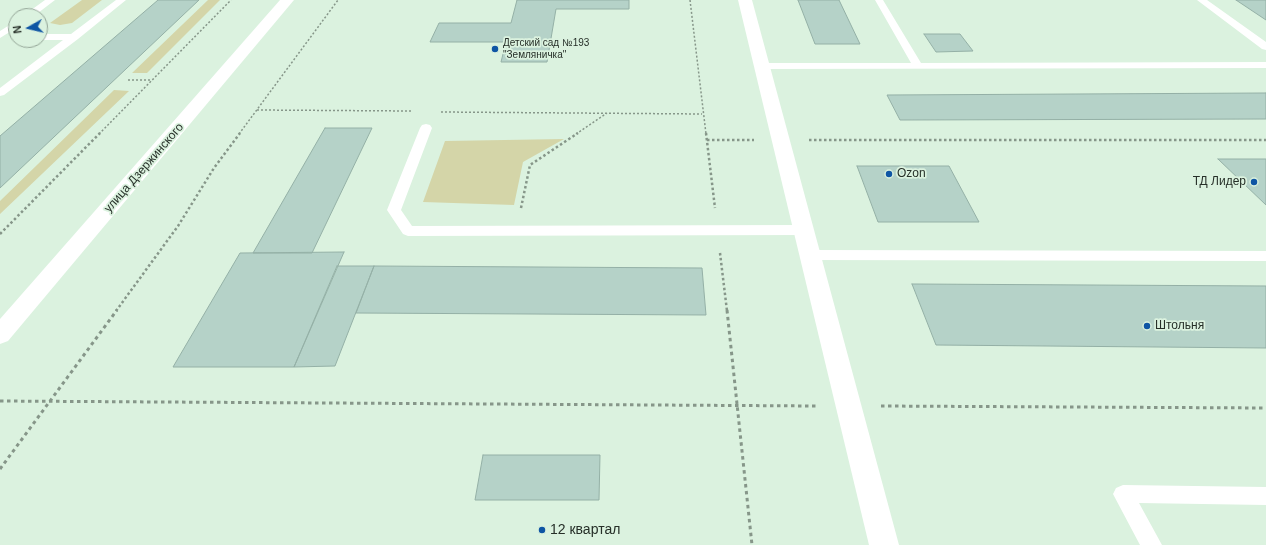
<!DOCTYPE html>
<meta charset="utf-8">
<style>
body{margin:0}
#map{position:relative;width:1266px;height:545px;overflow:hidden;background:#dbf2df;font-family:Arial,sans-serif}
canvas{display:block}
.north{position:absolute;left:8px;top:8px;width:40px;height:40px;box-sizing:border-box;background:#dbf2df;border:1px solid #93a496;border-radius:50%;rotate:262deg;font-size:11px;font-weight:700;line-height:16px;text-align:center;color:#262f28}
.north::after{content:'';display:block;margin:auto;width:14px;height:18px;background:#0e55a4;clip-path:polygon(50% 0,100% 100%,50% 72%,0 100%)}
</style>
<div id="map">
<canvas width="1266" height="545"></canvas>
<div class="north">N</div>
</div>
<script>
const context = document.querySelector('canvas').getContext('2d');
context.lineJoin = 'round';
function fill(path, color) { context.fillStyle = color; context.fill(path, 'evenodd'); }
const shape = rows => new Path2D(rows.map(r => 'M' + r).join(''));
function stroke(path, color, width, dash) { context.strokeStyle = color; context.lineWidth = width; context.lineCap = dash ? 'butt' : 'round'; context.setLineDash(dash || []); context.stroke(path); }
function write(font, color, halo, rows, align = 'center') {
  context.font = font + ' Arial,sans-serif'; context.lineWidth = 3.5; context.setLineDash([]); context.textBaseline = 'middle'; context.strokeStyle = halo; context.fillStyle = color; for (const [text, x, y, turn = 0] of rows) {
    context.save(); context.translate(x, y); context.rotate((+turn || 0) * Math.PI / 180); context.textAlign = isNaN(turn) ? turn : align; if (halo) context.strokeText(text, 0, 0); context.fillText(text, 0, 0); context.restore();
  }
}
const green = shape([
 [82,0,102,0,72,23,60,25,50,23],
 [208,0,220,0,147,73,132,73],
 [114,90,129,91,0,214,0,201],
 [564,139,523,162,514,205,423,202,445,141]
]);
const building = shape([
 [158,0,199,0,0,188,0,136,158,0],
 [517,0,629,0,629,9,556,9,547,62,501,62,506,42,430,42,439,23,511,23,517,0],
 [798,0,839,0,860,44,815,44,798,0],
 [1236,0,1266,0,1266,20,1236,0],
 [924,34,960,34,973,51,936,52,924,34],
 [1266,93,1266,119,900,120,887,95,1266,93],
 [325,128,372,128,312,253,253,253,325,128],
 [1218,159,1266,159,1266,205,1218,159],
 [857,166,949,166,979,222,878,222,857,166],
 [344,252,294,367,173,367,240,253,344,252],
 [337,266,374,266,335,366,294,367,337,266],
 [374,266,702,268,706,315,356,313,374,266],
 [912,284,1266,286,1266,348,936,345,912,284],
 [483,455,600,455,599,500,475,500,483,455]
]);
const pathFar2 = shape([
 [690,0,706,134],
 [128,80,151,80],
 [257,110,412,111],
 [441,112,702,114],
 [99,134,231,0],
 [239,134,338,0],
 [576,134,607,113]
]);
const pathFar1 = shape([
 [706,133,715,208],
 [707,140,754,140],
 [809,140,1266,140],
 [521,208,530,165,578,133],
 [0,234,100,133],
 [720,253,727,311],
 [116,311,178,226,214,168,240,133]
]);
const path = shape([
 [727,310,752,545],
 [0,401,818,406],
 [881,406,1266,408],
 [0,469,117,310]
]);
const service = shape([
 [45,0,55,0,34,16,23,16,45,0],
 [116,0,126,0,78,39,4,95,0,96,0,88,63,40,40,40,40,34,71,34,116,0],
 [875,0,883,0,921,63,1266,62,1266,68,761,69,756,66,761,63,911,63,875,0],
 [1197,0,1207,0,1266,42,1266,50,1262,49,1197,0],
 [16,21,16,28,0,38,0,31,16,21],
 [426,124,430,125,432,128,401,210,412,226,803,225,808,227,810,230,808,233,803,235,408,236,403,234,387,210,420,128,422,125,426,124],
 [810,250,1266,251,1266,261,810,260,805,258,803,255,805,252,810,250],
 [1123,485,1266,487,1266,505,1139,503,1162,545,1140,545,1113,494,1116,488,1123,485]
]);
const minor = shape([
 [738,0,752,0,899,545,869,545,738,0]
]);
const secondary = shape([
 [280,0,294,0,8,341,0,344,0,319,280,0]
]);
const markers = [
 [495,49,4,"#0e55a4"],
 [889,174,4,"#0e55a4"],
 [1254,182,4,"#0e55a4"],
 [1147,326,4,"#0e55a4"],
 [542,530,4,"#0e55a4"]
];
const farPoinames = [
 ["Детский сад №193",503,43],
 ["\"Земляничка\"",503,55]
];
const streetNames = [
 ["улица Дзержинского",144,168,-49]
];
const poiNames = [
 ["Ozon",897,174],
 ["ТД Лидер",1246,182,"right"],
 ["Штольня",1155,326]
];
const nearPoinames = [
 ["12 квартал",550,530]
];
fill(green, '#d4d5a8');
fill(building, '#b5d2c8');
stroke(building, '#94b0a6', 1);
stroke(pathFar2, '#869689', 1.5, [2, 2]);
stroke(pathFar1, '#869689', 2.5, [2.5, 2.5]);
stroke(path, '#869689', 3, [3.5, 3.5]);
fill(service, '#fff');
fill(minor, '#fff');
fill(secondary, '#fff');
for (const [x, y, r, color] of markers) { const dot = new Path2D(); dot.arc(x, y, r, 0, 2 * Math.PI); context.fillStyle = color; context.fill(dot); stroke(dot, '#dbf2df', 1.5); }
write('10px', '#262f28', '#dbf2df', farPoinames, 'left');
write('12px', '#262f28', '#dbf2df', streetNames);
write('12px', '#262f28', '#dbf2df', poiNames, 'left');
write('14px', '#262f28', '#dbf2df', nearPoinames, 'left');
</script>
